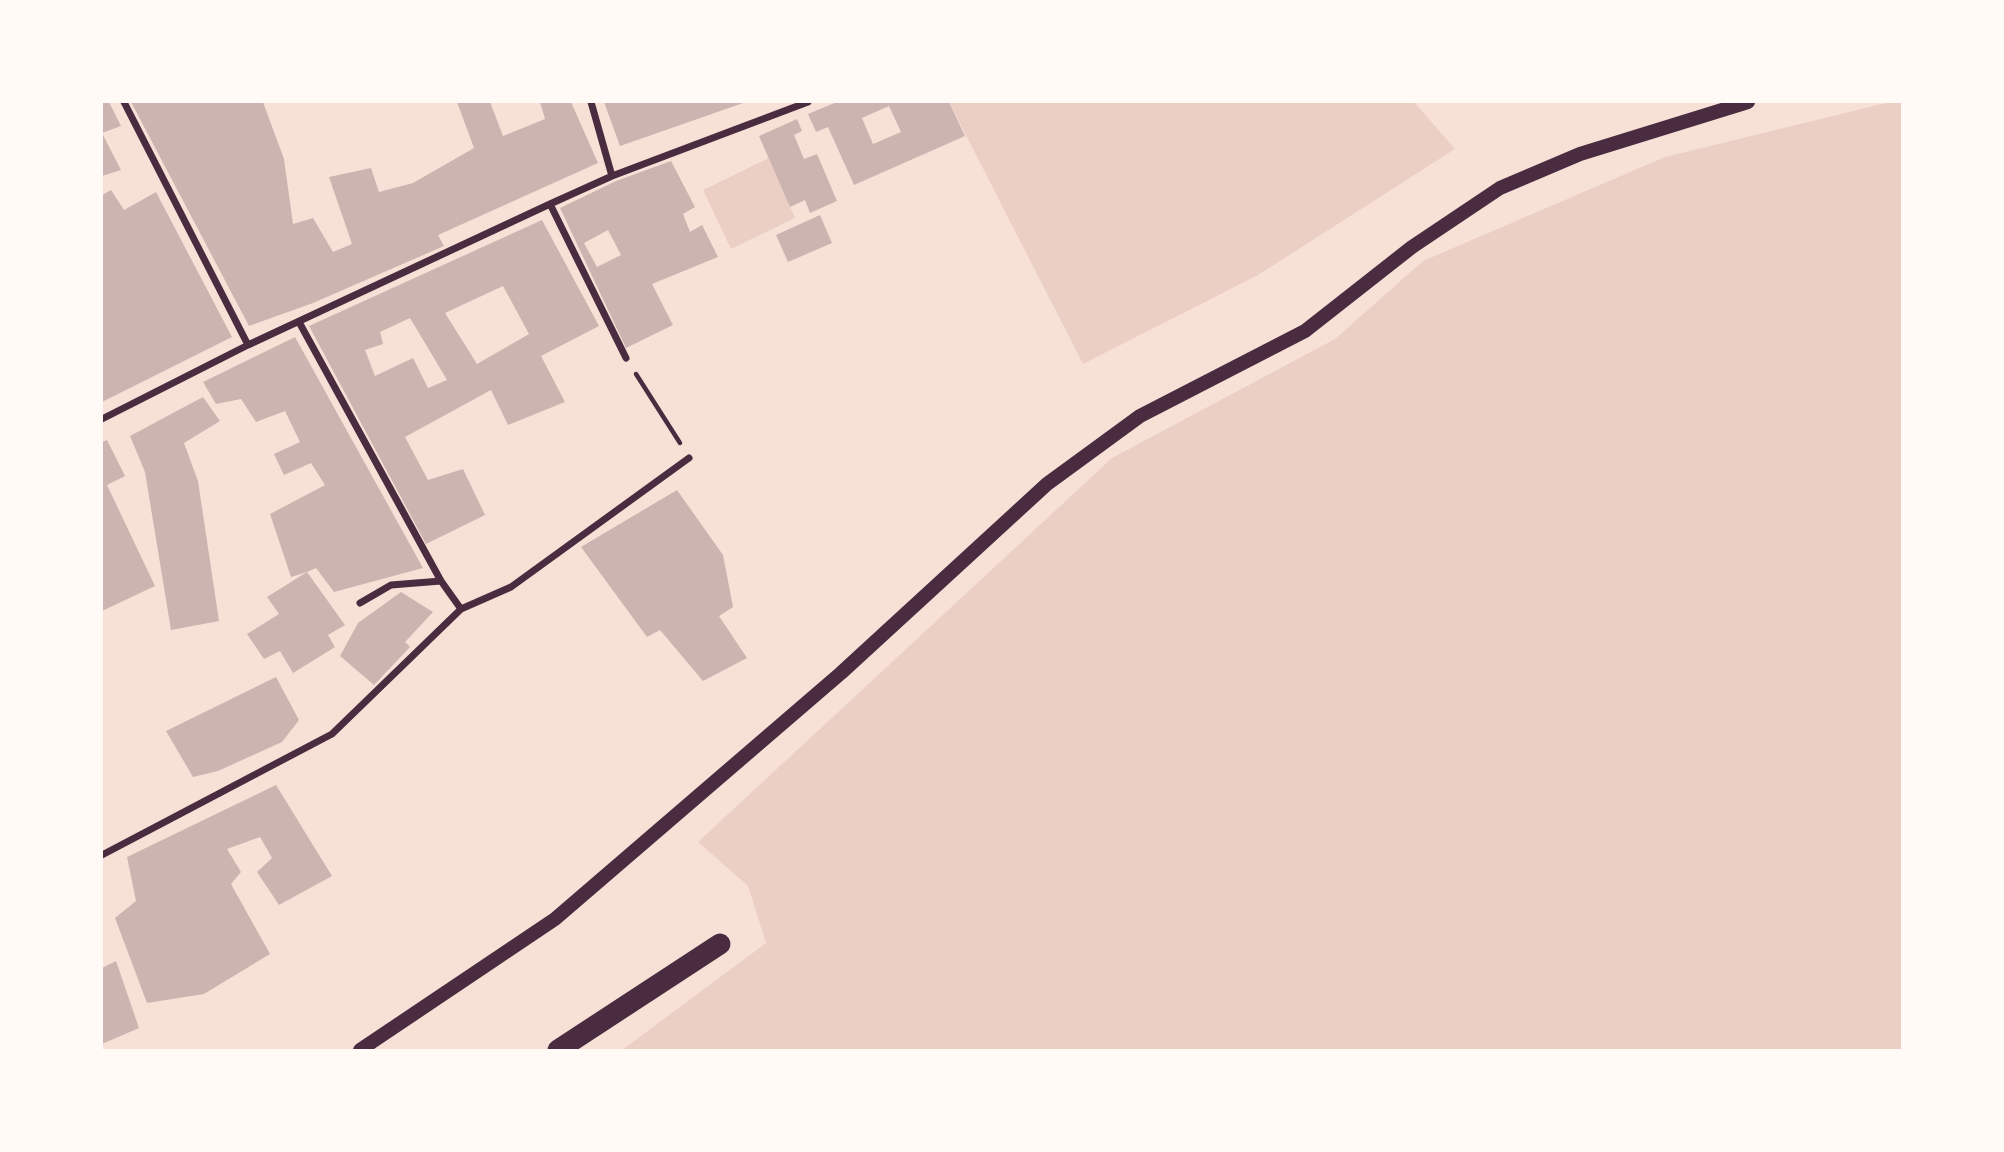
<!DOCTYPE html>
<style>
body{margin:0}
#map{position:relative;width:2004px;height:1152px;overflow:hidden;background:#f7e1d7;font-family:Overpass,sans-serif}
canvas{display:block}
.frame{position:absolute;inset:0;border:103px solid #fffaf5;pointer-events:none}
</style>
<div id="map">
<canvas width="2004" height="1152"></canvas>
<div class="frame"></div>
</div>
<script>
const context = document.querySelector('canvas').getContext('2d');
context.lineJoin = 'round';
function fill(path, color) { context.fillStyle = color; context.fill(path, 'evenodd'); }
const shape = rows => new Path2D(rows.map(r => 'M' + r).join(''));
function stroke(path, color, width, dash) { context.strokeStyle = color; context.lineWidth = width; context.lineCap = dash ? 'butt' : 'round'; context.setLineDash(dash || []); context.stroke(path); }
const green = shape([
 [949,102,1414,102,1455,149,1258,275,1083,364],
 [1890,102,1902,102,1902,1050,622,1050,766,943,748,886,698,842,1112,458,1335,339,1423,261,1665,157],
 [769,158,795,218,731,249,703,190]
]);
const building = shape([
 [102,102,109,102,121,126,102,133],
 [131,102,263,102,284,159,293,224,313,218,333,252,352,244,329,177,371,168,379,192,413,183,474,148,457,102,490,102,503,136,545,119,540,102,571,102,598,163,438,235,444,246,313,303,249,326],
 [604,102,746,102,620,146],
 [837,102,949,102,965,136,854,185,828,127,816,132,808,114],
 [889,106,901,132,873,144,862,118],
 [797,119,802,131,794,135,804,159,817,154,837,201,810,213,805,200,790,207,759,136],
 [102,133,121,170,102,176],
 [671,161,695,207,683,214,690,232,702,225,718,257,652,284,673,325,626,348,560,208,616,181],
 [608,230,621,255,597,267,584,243],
 [111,190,124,210,156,192,232,337,102,402,102,195],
 [820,215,832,243,788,262,776,235],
 [542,220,599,326,541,356,565,402,508,425,491,390,405,437,428,480,463,469,485,515,426,544,309,326],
 [503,286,529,334,477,364,445,313],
 [410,318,447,380,428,388,413,358,375,376,365,350,383,344,380,332],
 [295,337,423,568,334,592,316,568,307,572,345,625,328,635,335,647,293,673,280,651,264,659,247,634,279,614,267,597,307,572,291,577,270,514,325,485,311,463,284,475,274,454,300,442,285,411,256,422,241,399,216,404,203,382],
 [203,397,220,421,184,443,198,481,219,621,171,630,145,472,130,436],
 [107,440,125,476,107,485,155,586,102,611,102,442],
 [677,490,723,555,733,607,719,616,747,658,703,681,660,630,647,637,581,547],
 [401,592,433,612,405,642,410,647,374,685,340,656,358,623],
 [276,677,299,720,282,742,218,771,193,777,166,731],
 [276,785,332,876,279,905,257,872,272,858,260,837,227,849,241,872,231,884,270,954,204,994,147,1003,115,918,136,901,127,857],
 [116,961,139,1028,102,1044,102,968]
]);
const path = shape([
 [636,374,680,443]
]);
const minor = shape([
 [124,102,248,345],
 [591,102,612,176],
 [550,204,626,358],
 [299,322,441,581,461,609],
 [102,419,248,345,550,204,612,176,808,102],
 [360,603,391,585,441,581],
 [102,855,332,734,461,609,511,587,689,458]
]);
const secondary = shape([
 [360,1050,555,919,841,673,1047,484,1140,416,1305,331,1412,247,1500,188,1580,154,1748,102]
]);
const motorway = shape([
 [558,1050,720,944]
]);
fill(green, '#ebcfc5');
fill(building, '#ccb4b1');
stroke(path, '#4a2c40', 4.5);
stroke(minor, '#4a2c40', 7);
stroke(secondary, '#4a2c40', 14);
stroke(motorway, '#4a2c40', 21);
</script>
